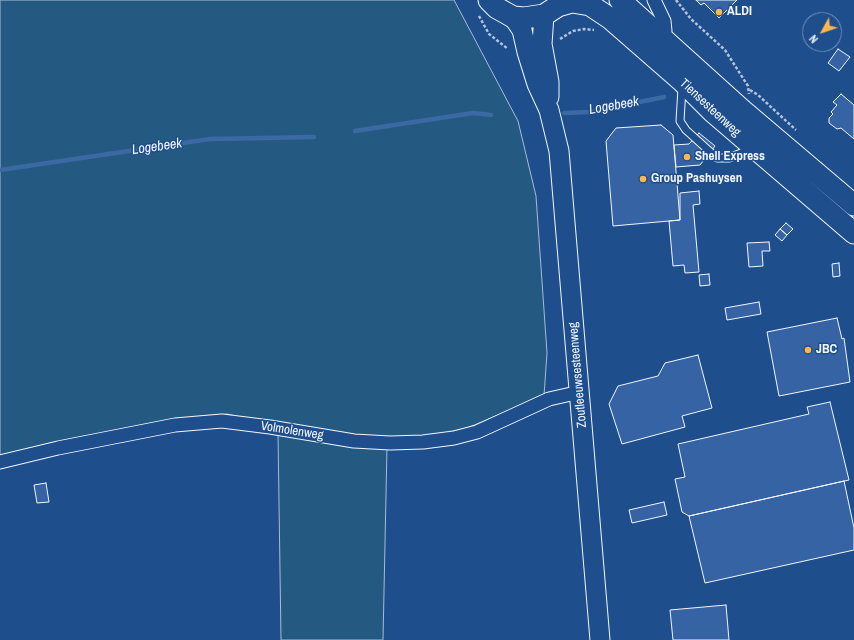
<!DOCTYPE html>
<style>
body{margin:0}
#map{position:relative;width:854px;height:640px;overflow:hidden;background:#1f4e8c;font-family:"Archivo Narrow",sans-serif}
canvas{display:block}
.north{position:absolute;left:802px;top:12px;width:40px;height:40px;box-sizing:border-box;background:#1f4e8c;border:1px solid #7391ba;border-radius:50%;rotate:230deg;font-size:11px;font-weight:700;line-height:16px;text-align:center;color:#f2f6ff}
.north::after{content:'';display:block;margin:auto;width:14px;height:18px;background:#ffb74d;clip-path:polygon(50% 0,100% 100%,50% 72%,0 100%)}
</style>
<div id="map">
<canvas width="854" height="640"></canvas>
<div class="north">N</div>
</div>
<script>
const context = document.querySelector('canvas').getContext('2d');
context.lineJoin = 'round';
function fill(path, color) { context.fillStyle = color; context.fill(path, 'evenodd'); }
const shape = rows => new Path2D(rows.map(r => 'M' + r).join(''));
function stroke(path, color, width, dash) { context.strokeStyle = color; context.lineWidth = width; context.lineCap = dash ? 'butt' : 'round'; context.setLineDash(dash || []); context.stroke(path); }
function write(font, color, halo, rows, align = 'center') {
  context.font = font + ' "Archivo Narrow",sans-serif'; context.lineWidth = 3; context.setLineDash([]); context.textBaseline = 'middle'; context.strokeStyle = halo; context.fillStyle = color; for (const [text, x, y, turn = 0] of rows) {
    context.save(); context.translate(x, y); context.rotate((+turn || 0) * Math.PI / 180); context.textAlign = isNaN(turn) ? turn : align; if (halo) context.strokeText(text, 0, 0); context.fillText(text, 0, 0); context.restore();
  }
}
const green = shape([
 [0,0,454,0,518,121,536,196,547,353,544,396,467,428,433,436,377,440,278,425,227,414,188,419,0,460,0,0],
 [278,433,387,447,383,640,281,640,278,433]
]);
const stream = shape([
 [564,113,590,112,664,97],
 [355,131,473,113,491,115],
 [0,170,210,139,314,137]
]);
const building = shape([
 [696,0,737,0,719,18,704,3,701,5,696,0],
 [838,49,850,57,839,71,828,63,838,49],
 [841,94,854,105,854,139,841,128,837,129,829,123,829,118,833,114,831,112,837,105,833,102,841,94],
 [661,125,673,135,680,220,613,226,606,141,616,128,661,125],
 [699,133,715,146,700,165,676,167,674,145,689,144,699,133],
 [699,191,700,204,693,205,699,272,685,273,684,265,673,266,669,221,680,220,680,193,699,191],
 [786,223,793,229,787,235,780,229,786,223],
 [780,229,787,235,782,241,775,235,780,229],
 [769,242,770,251,762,251,763,266,749,267,747,243,769,242],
 [839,263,840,276,833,277,832,264,839,263],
 [709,274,710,285,700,286,699,275,709,274],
 [759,302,761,314,727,320,725,308,759,302],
 [837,318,842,339,844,338,850,382,779,396,767,332,837,318],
 [698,355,712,408,682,416,685,427,622,444,609,404,618,386,658,376,665,363,698,355],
 [830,402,849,480,689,516,682,512,675,479,685,477,678,444,809,414,807,407,830,402],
 [844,481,854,528,854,550,705,583,689,516,844,481],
 [46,483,49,502,37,503,34,485,46,483],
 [664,502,667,515,632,523,629,510,664,502],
 [726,605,729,640,673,640,670,610,726,605]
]);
const path = shape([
 [676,0,691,19,725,50,748,86,749,94],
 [479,16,489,34,508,49],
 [560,39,573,31,584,29,594,30],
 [750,90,758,95,796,130]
]);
const lane = shape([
 [682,88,680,121,686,130,717,158,729,158,751,149]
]);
const street = shape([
 [654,0,664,21,665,31],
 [0,462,58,448,175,425,222,421,270,427,354,441,390,443,423,442,454,438,477,432,549,399,580,392]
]);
const secondary = shape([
 [544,15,542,44,549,82,549,97],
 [513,17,522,30,527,52,537,84,549,110,559,151,600,640]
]);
const primary = shape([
 [489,0,497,8,513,17,524,18,544,15,558,6,563,0],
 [620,0,742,110,854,205],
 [558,6,572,2,590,5,611,19,682,81,713,112,854,233]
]);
const markers = [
 [719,12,4,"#ffb74d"],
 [687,157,4,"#ffb74d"],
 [643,179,4,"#ffb74d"],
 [808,350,4,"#ffb74d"]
];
const poiNames = [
 ["ALDI",727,12],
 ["Shell Express",695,157],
 ["Group Pashuysen",651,179],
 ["JBC",816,350]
];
const streetNames = [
 ["Tiensesteenweg",710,108,43],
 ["Zoutleeuwsesteenweg",578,375,-95],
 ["Volmolenweg",292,431,9]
];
const waterNames = [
 ["Logebeek",614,106,-10],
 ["Logebeek",157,147,-8]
];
fill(green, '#245a82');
stroke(green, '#a8bbd7', 1);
stroke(stream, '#3b69a3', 4.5);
fill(building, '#3563a3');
stroke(building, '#f2f6ff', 1);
stroke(lane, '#f2f6ff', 9);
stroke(street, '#f2f6ff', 15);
stroke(secondary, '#f2f6ff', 21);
stroke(primary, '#f2f6ff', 23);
stroke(path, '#b3c4dc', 2.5, [3, 2]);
stroke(lane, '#1f4e8c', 7);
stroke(street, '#1f4e8c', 13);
stroke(secondary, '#1f4e8c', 19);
stroke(primary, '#1f4e8c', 21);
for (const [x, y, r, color] of markers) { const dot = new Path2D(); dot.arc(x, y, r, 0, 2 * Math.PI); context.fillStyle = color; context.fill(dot); stroke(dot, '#1f4e8c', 1.5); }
write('bold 13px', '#f2f6ff', '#1f4e8c', poiNames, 'left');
write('13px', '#f2f6ff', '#1f4e8c', streetNames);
write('italic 14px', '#f2f6ff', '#1f4e8c', waterNames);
</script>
